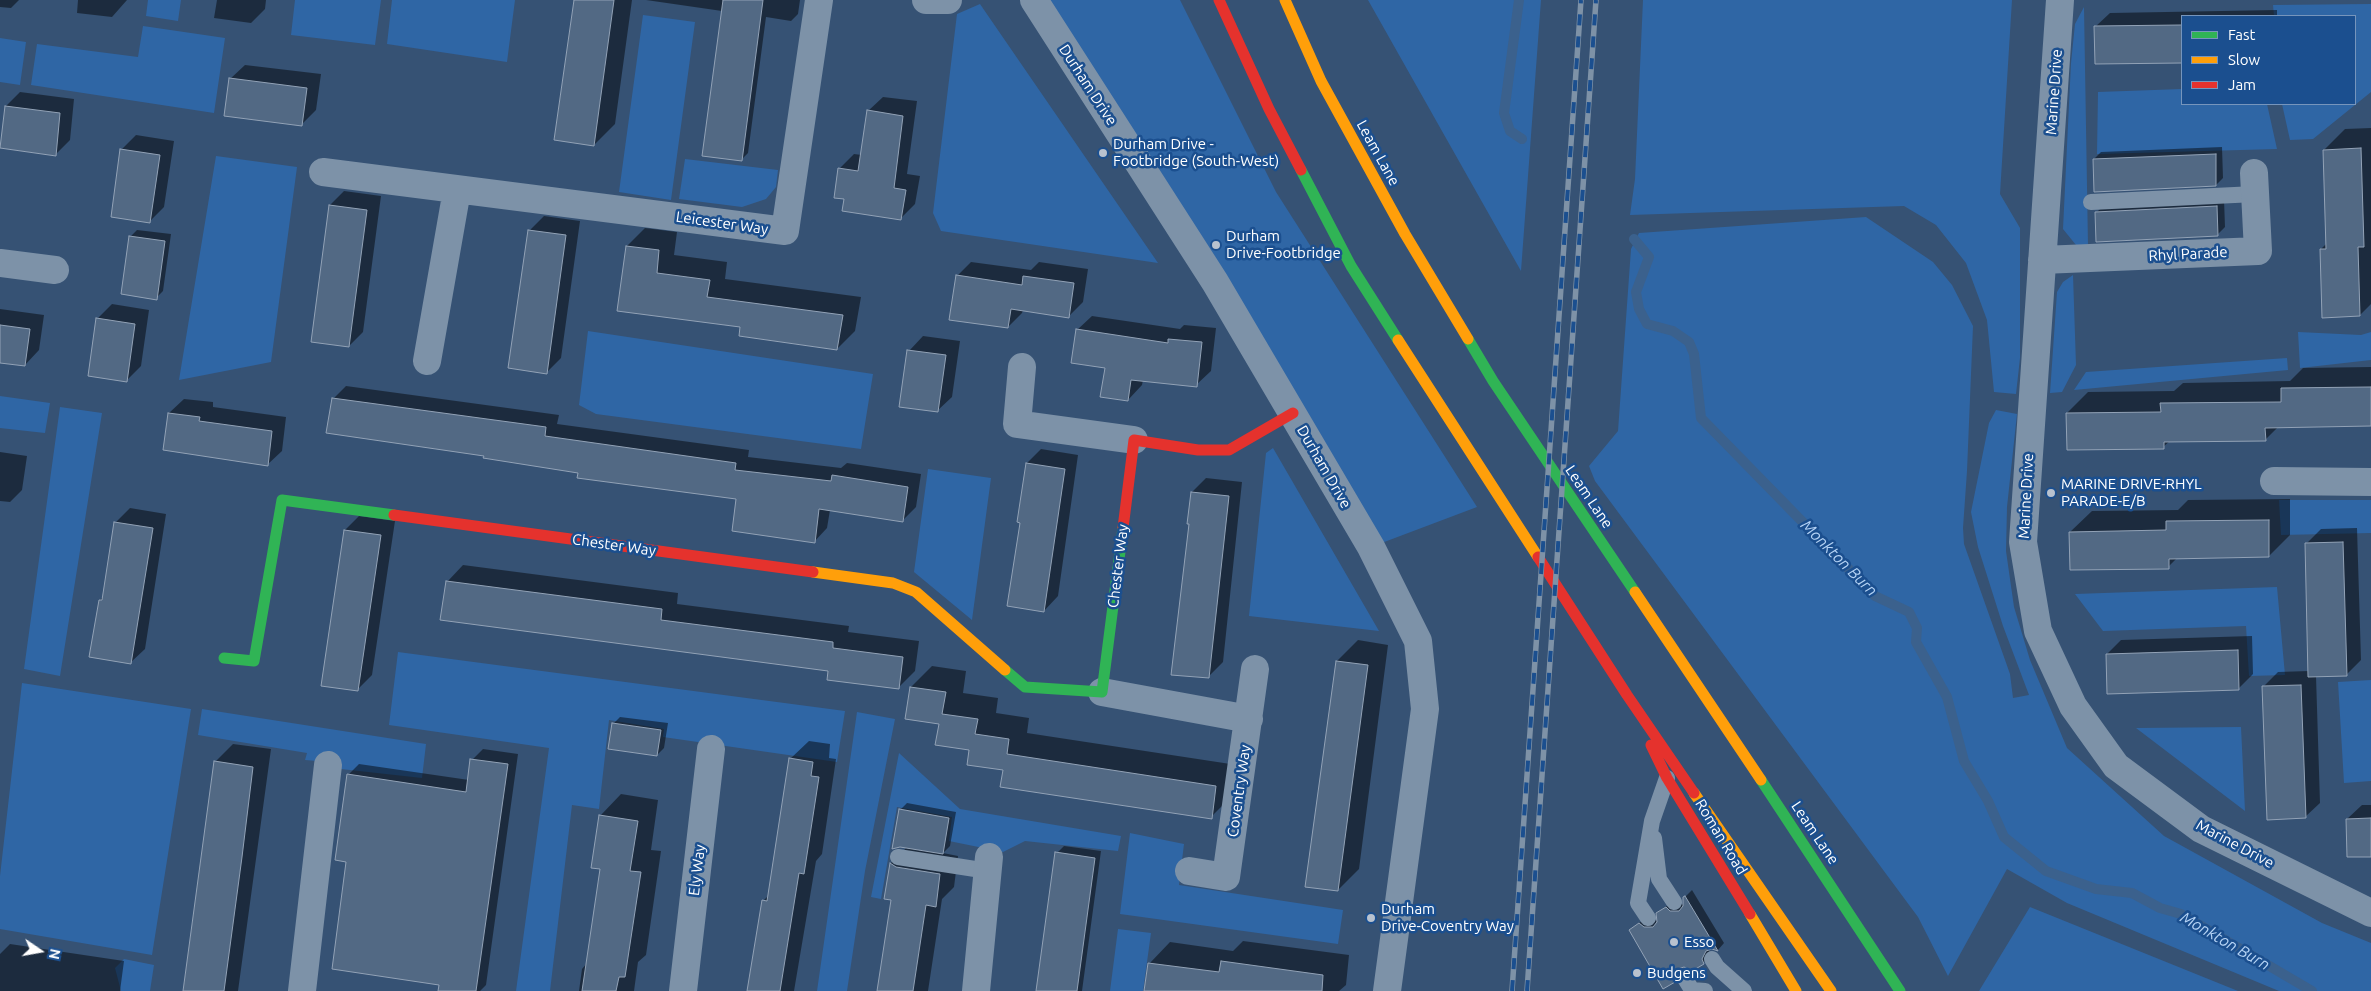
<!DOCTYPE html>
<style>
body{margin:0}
#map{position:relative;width:2371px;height:991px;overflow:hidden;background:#365274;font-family:Ubuntu,sans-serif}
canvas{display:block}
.legend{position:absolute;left:2181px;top:15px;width:175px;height:90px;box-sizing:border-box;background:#1b4f8f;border:1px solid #7695bc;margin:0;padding:6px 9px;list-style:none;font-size:15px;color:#fff}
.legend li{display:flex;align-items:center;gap:10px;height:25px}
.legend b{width:25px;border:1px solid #7695bc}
.north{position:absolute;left:15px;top:926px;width:50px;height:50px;-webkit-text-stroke:4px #1b4f8f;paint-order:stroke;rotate:102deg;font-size:14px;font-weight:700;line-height:20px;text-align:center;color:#fff}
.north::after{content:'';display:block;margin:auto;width:18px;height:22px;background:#fff;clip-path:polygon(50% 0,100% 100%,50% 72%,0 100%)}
</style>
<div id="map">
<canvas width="2371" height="991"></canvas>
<ul class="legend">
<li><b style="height:6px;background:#30b455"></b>Fast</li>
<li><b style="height:6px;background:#ff9f0a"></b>Slow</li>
<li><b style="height:6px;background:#e5322d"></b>Jam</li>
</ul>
<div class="north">N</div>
</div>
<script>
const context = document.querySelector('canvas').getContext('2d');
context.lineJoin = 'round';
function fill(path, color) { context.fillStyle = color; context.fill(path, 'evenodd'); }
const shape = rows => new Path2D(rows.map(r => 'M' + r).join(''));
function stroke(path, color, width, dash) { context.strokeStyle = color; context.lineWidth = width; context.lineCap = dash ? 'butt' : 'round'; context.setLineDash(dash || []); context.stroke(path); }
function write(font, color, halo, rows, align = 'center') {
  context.font = font + ' Ubuntu,sans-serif'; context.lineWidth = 5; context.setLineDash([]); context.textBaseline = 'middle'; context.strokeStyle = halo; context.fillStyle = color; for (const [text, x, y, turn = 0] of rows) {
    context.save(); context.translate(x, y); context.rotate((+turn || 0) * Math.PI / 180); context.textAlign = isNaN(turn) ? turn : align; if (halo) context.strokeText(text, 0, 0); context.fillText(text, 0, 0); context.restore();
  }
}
const green = shape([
 [148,0,181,0,178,21,146,16],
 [295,0,381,0,375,45,291,35],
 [392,0,515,0,507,62,387,44],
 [1034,0,1180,0,1276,192,1477,507,1371,547],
 [1368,0,1541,0,1521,271],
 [1643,0,2012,0,2000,194,2020,228,2020,358,2016,394,1994,392,1987,320,1966,263,1936,225,1904,206,1630,215,1635,179],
 [980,4,1158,263,941,231,933,213,957,14],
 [2371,4,2371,92,2313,139,2290,140,2282,104,2355,104,2355,16,2274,16,2273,5],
 [2084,7,2088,246,2076,245,2063,229,2071,63,2075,24],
 [643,15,695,22,671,200,619,192],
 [143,26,225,38,214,113,31,85,37,44,138,57],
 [0,38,26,42,20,85,0,82],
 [2182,89,2182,104,2267,104,2277,149,2097,154,2098,92],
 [216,156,297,167,271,362,179,380],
 [685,159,778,170,776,187,766,199,742,207,679,199],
 [1866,217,1933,262,1952,285,1973,326,1967,471,1963,528,1964,544,2010,674,2013,698,2029,695,2003,626,1978,547,1971,512,1989,423,1996,410,2017,414,2007,507,2006,551,2014,607,2030,660,2067,748,2164,836,2322,923,2371,943,2371,991,2279,991,2067,903,2007,869,1948,976,1918,917,1595,481,1589,466,1618,431,1631,249,1639,233],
 [2073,275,2076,365,2062,392,2050,393,2057,292,2063,282],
 [588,331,873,374,861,449,596,414,579,405],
 [2298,332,2361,335,2371,332,2371,360,2300,368],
 [2287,358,2288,370,2074,390,2086,372],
 [0,396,50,403,45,433,0,428],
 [60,407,102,413,60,676,24,669],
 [1273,448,1379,631,1249,616,1266,453],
 [928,469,991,478,972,620,914,572],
 [2279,500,2371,500,2371,533,2281,535],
 [2277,587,2285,675,2249,676,2246,626,2103,631,2075,594],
 [398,652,845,711,837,762,663,737,664,729,609,720,599,809,572,805,550,991,516,991,549,748,389,725],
 [2371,680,2371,781,2344,783,2338,682],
 [22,683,191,709,152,955,0,929,0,876],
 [202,709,426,744,422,778,341,769,341,763,305,760,307,753,198,735],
 [857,712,895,719,865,871,847,991,817,991],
 [2241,727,2245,811,2136,728],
 [899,753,960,809,1121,836,1118,851,1025,841,1003,852,949,841,952,817,897,807,881,899,871,897],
 [1130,833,1184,844,1179,885,1343,910,1338,944,1120,914],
 [2030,907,2238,991,1979,991],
 [1118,929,1151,933,1143,991,1110,991],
 [124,959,154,965,150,991,121,991,115,968]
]);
const shadow = shape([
 [0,0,19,0,11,8,0,7],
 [78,0,127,0,112,17,77,13],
 [217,0,266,0,265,9,251,23,214,18],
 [575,0,632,0,615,124,594,145],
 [646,0,800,0,798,14,791,21,766,17,748,153,741,160,722,11],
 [2277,10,2277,16,2182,16,2182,61,2096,63,2095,27,2110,13],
 [245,65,321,74,316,110,302,124,230,79],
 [20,92,74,99,70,140,56,154,6,106],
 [883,97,917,101,907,174,920,176,915,204,901,218,846,198,840,168,854,154,862,155,868,111],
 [2371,128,2371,304,2360,315,2321,249,2327,243,2324,150,2345,129],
 [136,135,174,141,164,207,150,221,121,150],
 [2222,147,2223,178,2216,185,2094,159,2101,152],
 [344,191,381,196,363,332,349,346,330,205],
 [2224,199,2225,227,2218,234,2097,212,2104,205],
 [544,216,580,221,561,358,547,372,529,231],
 [645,228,677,232,674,255,727,262,725,279,861,297,855,331,837,349,741,326,619,310,627,246],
 [137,230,171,234,163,291,156,298,130,237],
 [971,262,1031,270,1039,262,1088,269,1083,302,1069,316,1023,310,1022,313,1008,327,957,276],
 [112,304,149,310,141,366,127,380,97,319],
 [0,309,44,315,39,350,25,365,0,361],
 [1092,316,1180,329,1184,325,1216,328,1211,371,1196,385,1143,380,1142,385,1128,400,1077,330],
 [923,336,960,341,952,397,937,411,909,351],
 [2371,367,2371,425,2279,426,2265,440,2170,441,2163,447,2067,413,2088,392,2174,391,2183,383,2290,381,2303,368],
 [346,386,559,415,557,424,749,450,748,457,841,468,847,463,921,474,916,507,903,520,830,510,827,528,814,542,737,498,485,454,333,399],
 [184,399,213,402,213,407,286,417,282,451,267,465,169,413],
 [1041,449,1078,455,1058,596,1044,611,1021,522,1027,463],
 [0,452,27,456,22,490,10,502,0,501],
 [1206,478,1242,482,1223,662,1208,677,1191,523,1192,492],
 [2290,499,2290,535,2269,556,2178,557,2168,567,2070,532,2092,511,2178,510,2188,500],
 [130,508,166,514,145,649,130,663,100,600,104,596,115,523],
 [359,516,395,521,372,675,358,689,345,530],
 [2357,528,2361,660,2346,675,2316,676,2320,803,2305,817,2263,687,2278,672,2309,671,2306,544,2321,529],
 [463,565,678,593,677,604,849,626,848,632,919,641,915,671,898,688,830,670,447,582],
 [2252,636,2253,674,2238,689,2107,654,2121,640],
 [1358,640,1388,645,1359,869,1338,890,1337,661],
 [932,666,966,671,963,693,998,698,996,713,1029,718,1027,733,1237,765,1232,796,1211,817,1004,769,971,749,940,723,911,687],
 [620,717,668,723,664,748,657,755,613,724],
 [809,741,830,744,829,758,836,759,822,854,816,861,794,991,749,991,763,901,770,894,790,759],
 [233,744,271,749,238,991,183,991,215,762],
 [483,749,518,754,486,985,480,991,439,991,440,984,347,861,348,775,359,764,469,780,472,760],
 [621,794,658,800,651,850,661,851,646,955,638,962,634,991,579,991,582,969,587,963,601,868,600,816],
 [907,803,956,812,950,846,943,853,958,856,954,887,942,899,928,991,879,991,892,899,886,898,891,863,907,847,900,810],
 [2362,805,2371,805,2371,855,2347,819],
 [1064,846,1101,851,1082,991,1037,991,1057,853],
 [1692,890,1724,943,1718,950,1709,949,1710,956,1703,963,1682,967,1682,973,1674,981,1630,930,1647,917,1651,921,1658,920,1658,913,1673,901,1677,905,1684,904,1684,898],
 [1243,941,1349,955,1346,985,1339,991,1146,991,1149,964,1170,942,1233,951],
 [10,944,124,961,120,991,0,991,0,954]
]);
const stream = shape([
 [1519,0,1504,113,1510,131,1522,139],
 [1634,239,1649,257,1636,292,1639,309,1647,324,1673,331,1689,342,1694,354,1701,418,1875,596,1909,612,1917,628,1916,642,1947,697,1964,761,1988,801,2004,837,2046,871,2096,889,2132,893,2160,908,2181,914,2312,991]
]);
const building = shape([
 [574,0,614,0,594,146,554,140,574,0],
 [723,0,763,0,742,161,702,156,723,0],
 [2182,25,2182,63,2095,64,2094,26,2182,25],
 [229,78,307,88,302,126,224,116,229,78],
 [5,106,60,113,56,156,0,148,5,106],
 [867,110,903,116,894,188,906,190,901,220,842,211,844,199,834,198,838,168,858,171,867,110],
 [2361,148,2364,247,2358,247,2360,316,2322,318,2320,249,2326,249,2323,150,2361,148],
 [120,149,160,155,150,223,111,217,120,149],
 [2216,154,2216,186,2094,192,2093,159,2216,154],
 [329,205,367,210,349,347,311,342,329,205],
 [2217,206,2218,236,2096,242,2095,212,2217,206],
 [528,230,566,235,547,374,508,368,528,230],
 [129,236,165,241,157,300,121,294,129,236],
 [626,246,659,250,657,273,710,280,707,297,843,315,837,350,739,336,740,327,617,311,626,246],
 [956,275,1022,285,1023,276,1074,283,1069,318,1011,309,1008,328,949,320,956,275],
 [96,318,135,324,127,382,88,376,96,318],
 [0,325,30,329,25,366,0,363,0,325],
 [1076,329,1168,343,1168,339,1202,342,1197,387,1131,380,1128,401,1100,397,1105,368,1071,363,1076,329],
 [907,350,946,355,938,412,899,407,907,350],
 [2371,387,2371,426,2265,428,2266,441,2164,442,2164,449,2067,450,2066,413,2161,412,2160,403,2281,402,2281,388,2371,387],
 [332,398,546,427,545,436,736,463,735,470,831,481,832,475,908,487,903,522,819,509,815,543,732,531,736,499,577,478,578,473,483,458,484,456,326,433,332,398],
 [168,413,200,417,199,421,272,431,268,466,163,450,168,413],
 [1026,463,1065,469,1044,612,1007,606,1020,523,1017,522,1026,463],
 [1191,492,1229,496,1209,678,1171,675,1189,524,1187,524,1191,492],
 [2269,520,2269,557,2169,559,2169,569,2070,570,2069,532,2166,530,2166,521,2269,520],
 [114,522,153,528,131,664,89,657,99,600,102,600,114,522],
 [344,530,381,535,358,691,321,686,344,530],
 [2343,542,2347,676,2308,677,2305,543,2343,542],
 [446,581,662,609,661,620,833,642,833,648,903,657,899,689,827,680,828,671,440,620,446,581],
 [2238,650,2239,690,2107,694,2106,654,2238,650],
 [1336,661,1368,665,1338,891,1305,887,1336,661],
 [2301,685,2306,818,2267,820,2262,686,2301,685],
 [910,687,946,692,942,714,978,719,975,734,1009,739,1007,754,1216,786,1212,819,1000,787,1003,770,967,765,969,750,935,745,939,724,905,719,910,687],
 [612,723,661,730,657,756,608,749,612,723],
 [789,758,813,762,811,776,819,777,804,874,799,873,780,991,747,991,762,900,767,901,789,758],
 [470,759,508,764,476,991,438,991,439,985,332,969,346,862,335,860,347,774,466,792,470,759],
 [214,761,253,767,242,857,224,991,183,991,214,761],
 [899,809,949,818,943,854,900,847,892,849,899,809],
 [599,815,638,821,630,871,641,872,625,977,619,977,616,991,582,991,600,869,591,868,599,815],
 [2371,818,2371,857,2347,857,2346,819,2371,818],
 [1055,852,1095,858,1077,991,1036,991,1055,852],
 [890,863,896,867,940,874,936,907,926,905,913,991,877,991,891,900,884,899,890,863],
 [1685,896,1718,951,1712,949,1706,951,1702,959,1704,964,1692,971,1684,967,1678,969,1675,973,1675,982,1663,989,1629,930,1639,923,1644,927,1653,927,1657,922,1656,913,1666,907,1670,911,1679,911,1683,906,1683,897,1685,896],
 [1221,961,1323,975,1322,991,1144,991,1148,963,1219,972,1221,961]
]);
const lane = shape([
 [2091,202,2255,194],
 [1654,838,1659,879,1674,902],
 [898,857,988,871],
 [1648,918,1638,903,1652,821,1667,778],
 [1712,959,1717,967,1744,991],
 [1684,977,1692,990,1705,991]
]);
const street = shape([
 [926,0,948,0],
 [1034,0,1215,282,1371,547,1418,641,1425,709,1387,991],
 [2060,0,2023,542,2038,631,2073,706,2116,766,2201,829,2371,913],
 [323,172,785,231,819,0],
 [2042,260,2258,251,2254,173],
 [0,263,55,270],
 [427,361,457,190],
 [1022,367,1017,424,1134,440],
 [2274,481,2371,482],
 [1102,692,1249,719],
 [1189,871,1226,877,1255,669],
 [302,991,328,765],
 [683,991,711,749],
 [976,991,989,857]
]);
const fast = shape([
 [1301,170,1351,266,1398,340],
 [1468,339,1493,381,1635,592],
 [224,658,254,661,282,500,394,515],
 [1005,670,1025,687,1102,692,1123,528],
 [1761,780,1900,991]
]);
const slow = shape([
 [1285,0,1321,81,1405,234,1468,339],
 [1398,340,1538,557],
 [813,572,893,583,916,592,1005,670],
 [1635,592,1761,780],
 [1694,793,1831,991],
 [1750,914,1796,991]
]);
const jam = shape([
 [1219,0,1269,109,1301,170],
 [394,515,813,572],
 [1123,528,1134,440,1198,450,1229,450,1293,413],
 [1538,557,1627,695,1694,793],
 [1651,745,1667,778,1750,914]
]);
const rail = shape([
 [1512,991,1581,0],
 [1527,991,1596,0]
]);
const markers = [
 [1103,153,5,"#b9c2ce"],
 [1216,245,5,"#b9c2ce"],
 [2051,493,5,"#b9c2ce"],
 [1371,918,5,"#b9c2ce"],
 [1674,942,5,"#b9c2ce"],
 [1637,973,5,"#b9c2ce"]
];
const streetNames = [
 ["Durham Drive",1088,85,57],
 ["Marine Drive",2054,92,-86],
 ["Leam Lane",1378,153,61],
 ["Leicester Way",722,223,8],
 ["Rhyl Parade",2188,254,-3],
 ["Durham Drive",1324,467,60],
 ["Marine Drive",2026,496,-87],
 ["Leam Lane",1589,497,56],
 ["Chester Way",614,545,8],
 ["Chester Way",1118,566,-83],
 ["Coventry Way",1239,791,-82],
 ["Leam Lane",1815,833,56],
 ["Roman Road",1721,837,59],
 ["Marine Drive",2235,844,28],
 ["Ely Way",697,870,-83]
];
const poiNames = [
 ["Durham Drive -",1113,144],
 ["Footbridge (South-West)",1113,161],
 ["Durham",1226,236],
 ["Drive-Footbridge",1226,253],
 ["MARINE DRIVE-RHYL",2061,484],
 ["PARADE-E/B",2061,501],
 ["Durham",1381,909],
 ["Drive-Coventry Way",1381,926],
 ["Esso",1684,942],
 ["Budgens",1647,973]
];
const waterNames = [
 ["Monkton Burn",1839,558,45],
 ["Monkton Burn",2225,941,30]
];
fill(green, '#2f66a5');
fill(shadow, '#0007');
stroke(stream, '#3b618d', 10);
fill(building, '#526984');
stroke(building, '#92a2b6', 1);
stroke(lane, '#7d92a8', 16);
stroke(street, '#7d92a8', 28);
stroke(fast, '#30b455', 11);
stroke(slow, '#ff9f0a', 11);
stroke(jam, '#e5322d', 11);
stroke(rail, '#7e92a7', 5.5);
stroke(rail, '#1b4f8f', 4, [11]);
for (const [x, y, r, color] of markers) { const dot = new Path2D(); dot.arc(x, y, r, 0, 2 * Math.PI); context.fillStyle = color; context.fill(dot); stroke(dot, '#1b4f8f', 2); }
write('15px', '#fff', '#1b4f8f', streetNames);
write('15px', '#fff', '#1b4f8f', poiNames, 'left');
write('italic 16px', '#b5d3f5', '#1b4f8f', waterNames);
</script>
